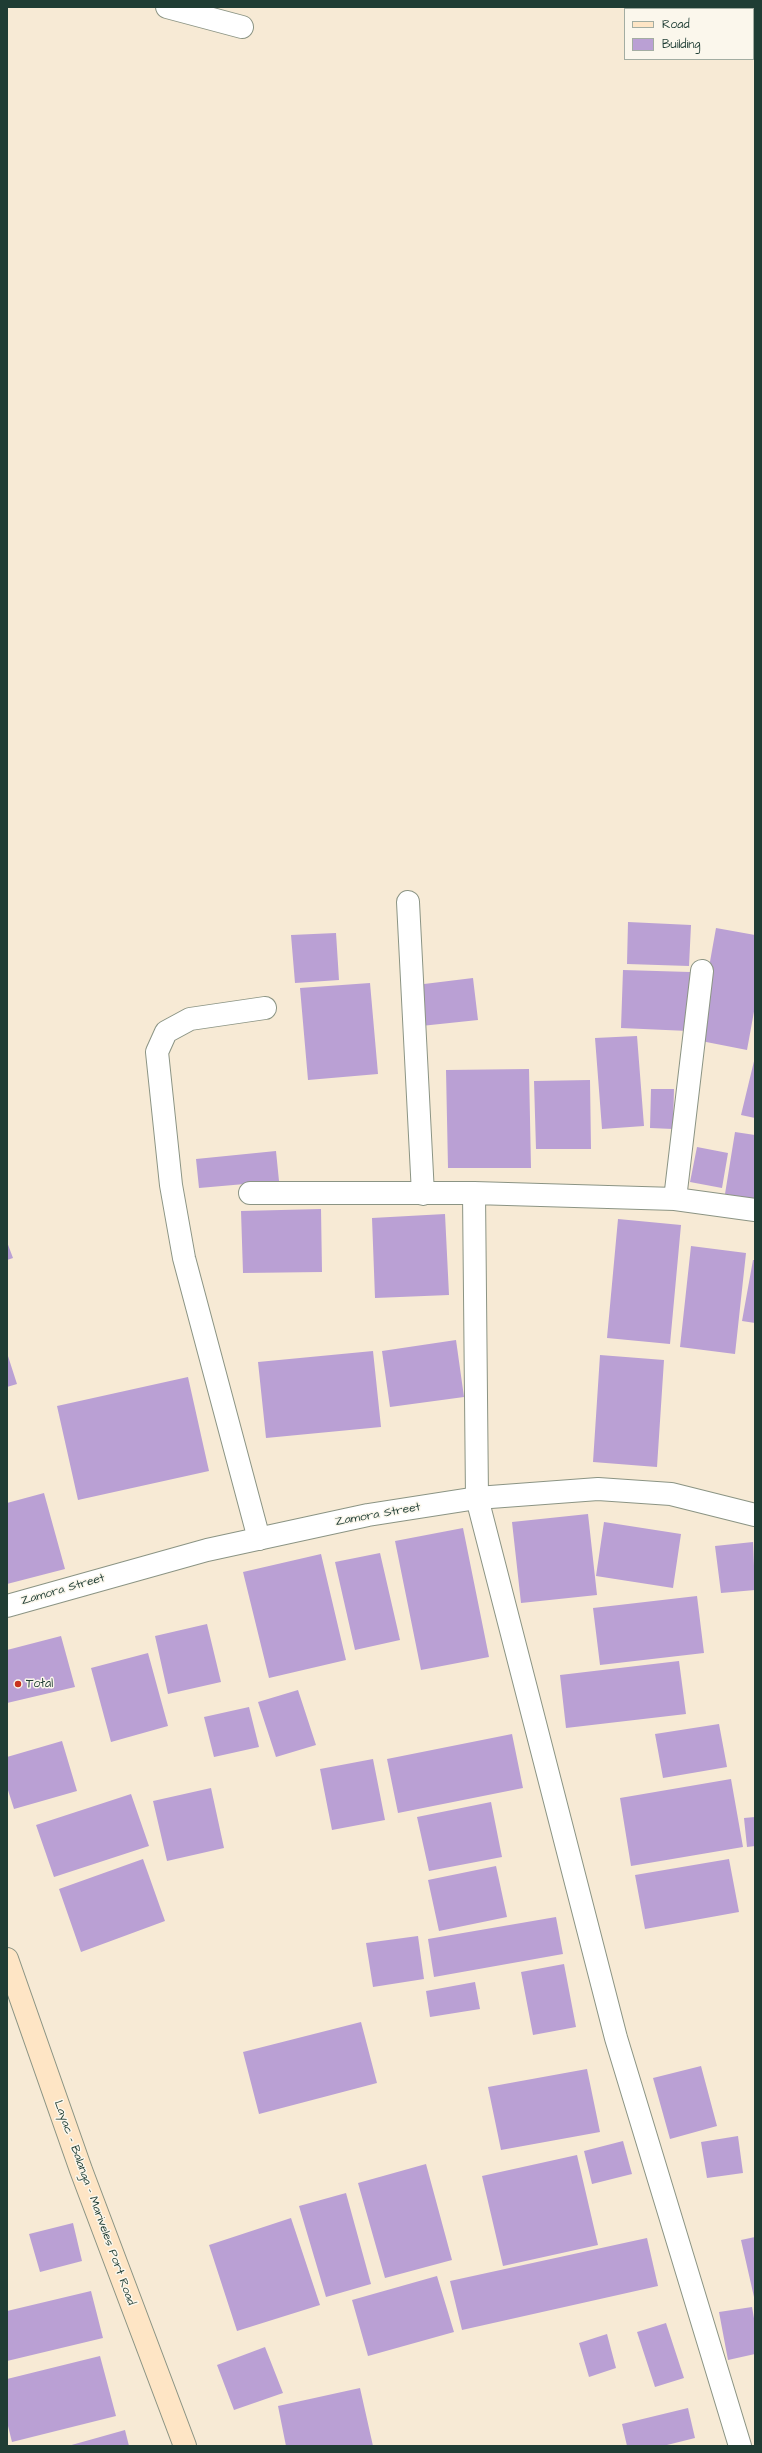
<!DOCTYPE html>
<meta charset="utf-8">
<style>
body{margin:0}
#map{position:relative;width:762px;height:2453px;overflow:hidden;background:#f7ead5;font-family:"Architects Daughter",sans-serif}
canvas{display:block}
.frame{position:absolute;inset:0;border:8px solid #1f3d34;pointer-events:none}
.legend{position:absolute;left:624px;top:8px;width:130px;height:52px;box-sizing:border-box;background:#fbf7ec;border:1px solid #a3ada2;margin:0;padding:5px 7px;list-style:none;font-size:12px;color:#1f3d34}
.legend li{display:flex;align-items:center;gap:8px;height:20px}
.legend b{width:20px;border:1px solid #a3ada2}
</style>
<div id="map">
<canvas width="762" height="2453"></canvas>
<div class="frame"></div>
<ul class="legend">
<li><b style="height:5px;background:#fee5c5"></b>Road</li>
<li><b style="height:11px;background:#baa0d4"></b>Building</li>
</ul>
</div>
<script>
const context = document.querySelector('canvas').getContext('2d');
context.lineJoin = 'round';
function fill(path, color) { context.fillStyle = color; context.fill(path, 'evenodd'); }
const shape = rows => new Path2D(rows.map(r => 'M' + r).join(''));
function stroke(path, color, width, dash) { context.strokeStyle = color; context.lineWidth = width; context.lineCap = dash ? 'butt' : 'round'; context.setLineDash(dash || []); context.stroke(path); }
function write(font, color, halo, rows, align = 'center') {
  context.font = font + ' "Architects Daughter",sans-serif'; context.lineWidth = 3; context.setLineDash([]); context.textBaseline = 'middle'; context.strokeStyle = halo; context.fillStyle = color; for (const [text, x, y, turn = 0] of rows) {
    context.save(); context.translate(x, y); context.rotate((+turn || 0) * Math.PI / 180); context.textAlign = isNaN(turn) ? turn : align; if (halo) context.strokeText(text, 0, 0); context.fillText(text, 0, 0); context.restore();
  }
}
const building = shape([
 [628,922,691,925,689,966,627,964],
 [716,928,755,935,755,1006,747,1050,696,1040],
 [336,933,339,980,295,983,291,935],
 [623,970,690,972,688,1031,621,1028],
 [473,978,478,1020,421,1026,416,985],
 [370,983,378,1074,308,1080,300,988],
 [637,1036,644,1126,602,1129,595,1038],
 [755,1057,755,1118,741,1115],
 [529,1069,531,1168,448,1168,446,1070],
 [590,1080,591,1149,536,1149,534,1081],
 [651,1089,674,1089,673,1129,650,1128],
 [735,1132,755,1135,755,1199,725,1194],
 [697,1147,728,1153,722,1188,690,1182],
 [276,1151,279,1181,199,1188,196,1159],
 [321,1209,322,1272,243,1273,241,1211],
 [445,1214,449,1295,375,1298,372,1218],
 [618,1219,681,1225,670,1344,607,1338],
 [7,1242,13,1258,7,1260],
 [691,1246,746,1253,735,1354,680,1347],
 [753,1260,755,1260,755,1323,742,1321],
 [456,1340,464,1397,390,1407,382,1351],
 [373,1351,381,1427,266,1438,258,1362],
 [7,1353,17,1384,7,1387],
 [600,1355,664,1360,657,1467,593,1462],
 [188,1377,209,1471,78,1500,57,1406],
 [44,1493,65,1569,7,1584,7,1503],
 [588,1514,597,1595,521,1603,512,1522],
 [604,1522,681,1534,673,1588,596,1576],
 [463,1528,489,1657,421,1670,395,1541],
 [753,1542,755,1590,721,1593,715,1546],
 [380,1553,400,1640,355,1650,335,1562],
 [321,1554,346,1660,269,1678,243,1572],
 [697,1596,704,1653,600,1665,593,1608],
 [207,1624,221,1682,168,1694,155,1636],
 [61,1636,75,1687,7,1703,7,1650],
 [148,1653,168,1726,111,1742,91,1668],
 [679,1661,686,1714,566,1728,560,1675],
 [298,1690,316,1745,276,1757,258,1702],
 [249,1707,259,1747,214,1757,204,1717],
 [719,1724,727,1767,663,1778,655,1734],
 [512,1734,523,1788,398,1813,387,1759],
 [62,1741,77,1791,14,1809,7,1787,7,1757],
 [373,1759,385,1820,332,1830,320,1769],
 [731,1779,743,1847,631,1866,620,1798],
 [211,1788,224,1848,167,1861,153,1801],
 [131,1794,149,1846,54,1877,36,1825],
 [491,1802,502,1857,429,1871,417,1817],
 [755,1817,755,1846,747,1847,744,1818],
 [143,1859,165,1921,81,1952,59,1889],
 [729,1859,739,1912,645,1929,635,1875],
 [496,1866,507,1917,439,1931,428,1880],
 [556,1917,563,1954,434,1977,428,1939],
 [418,1936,424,1979,373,1987,366,1943],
 [564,1964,576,2027,533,2035,521,1972],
 [475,1982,480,2009,430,2017,426,1991],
 [361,2022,377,2083,259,2114,243,2052],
 [701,2066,717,2126,670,2139,653,2078],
 [587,2069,600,2132,501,2150,488,2087],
 [738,2136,743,2173,707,2178,701,2142],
 [623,2141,632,2174,592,2184,584,2151],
 [577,2155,598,2245,503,2266,482,2176],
 [426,2164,452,2260,385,2278,358,2183],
 [346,2193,371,2284,326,2297,299,2206],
 [291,2218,320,2305,237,2331,209,2245],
 [73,2223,82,2261,40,2272,29,2234],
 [755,2237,755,2297,754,2297,741,2240],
 [647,2238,658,2286,462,2330,450,2281],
 [437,2276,454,2332,368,2356,352,2300],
 [91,2291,103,2338,7,2361,7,2311],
 [752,2307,755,2324,755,2354,728,2360,719,2312],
 [666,2323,684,2378,655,2387,637,2332],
 [607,2334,616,2368,589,2377,579,2343],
 [265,2347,283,2393,234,2410,217,2365],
 [100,2356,116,2416,12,2442,7,2422,7,2379],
 [360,2388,373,2446,286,2446,278,2406],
 [688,2408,695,2438,663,2446,627,2446,622,2424],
 [125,2430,129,2446,68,2446]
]);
const minor = shape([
 [167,7,242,27],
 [408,902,423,1194],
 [250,1193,474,1193,477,1498,616,2038,740,2446],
 [474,1193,675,1199,755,1210],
 [675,1199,702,971],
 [259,1539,184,1258,171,1185,157,1052,166,1032,190,1019,265,1008]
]);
const tertiary = shape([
 [7,1606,207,1550,368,1515,477,1498,598,1489,671,1494,755,1515]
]);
const secondary = shape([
 [7,1959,81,2170,185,2446]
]);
const markers = [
 [18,1684,4,"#c8321e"]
];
const streetNames = [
 ["Zamora Street",378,1515,-10],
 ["Zamora Street",63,1590,-16],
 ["Layac – Balanga – Mariveles Port Road",94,2203,70]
];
const poiNames = [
 ["Total",26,1684]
];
fill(building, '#baa0d4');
stroke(minor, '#8b9484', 24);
stroke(tertiary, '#8b9484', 24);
stroke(secondary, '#8b9484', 24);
stroke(minor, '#fff', 22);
stroke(tertiary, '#fff', 22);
stroke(secondary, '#fee5c5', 22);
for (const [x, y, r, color] of markers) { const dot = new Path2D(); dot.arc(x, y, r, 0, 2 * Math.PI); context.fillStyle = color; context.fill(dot); stroke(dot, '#fbf7ec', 1.5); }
write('12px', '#1f3d34', '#fbf7ec', streetNames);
write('12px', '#1f3d34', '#fbf7ec', poiNames, 'left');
</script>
